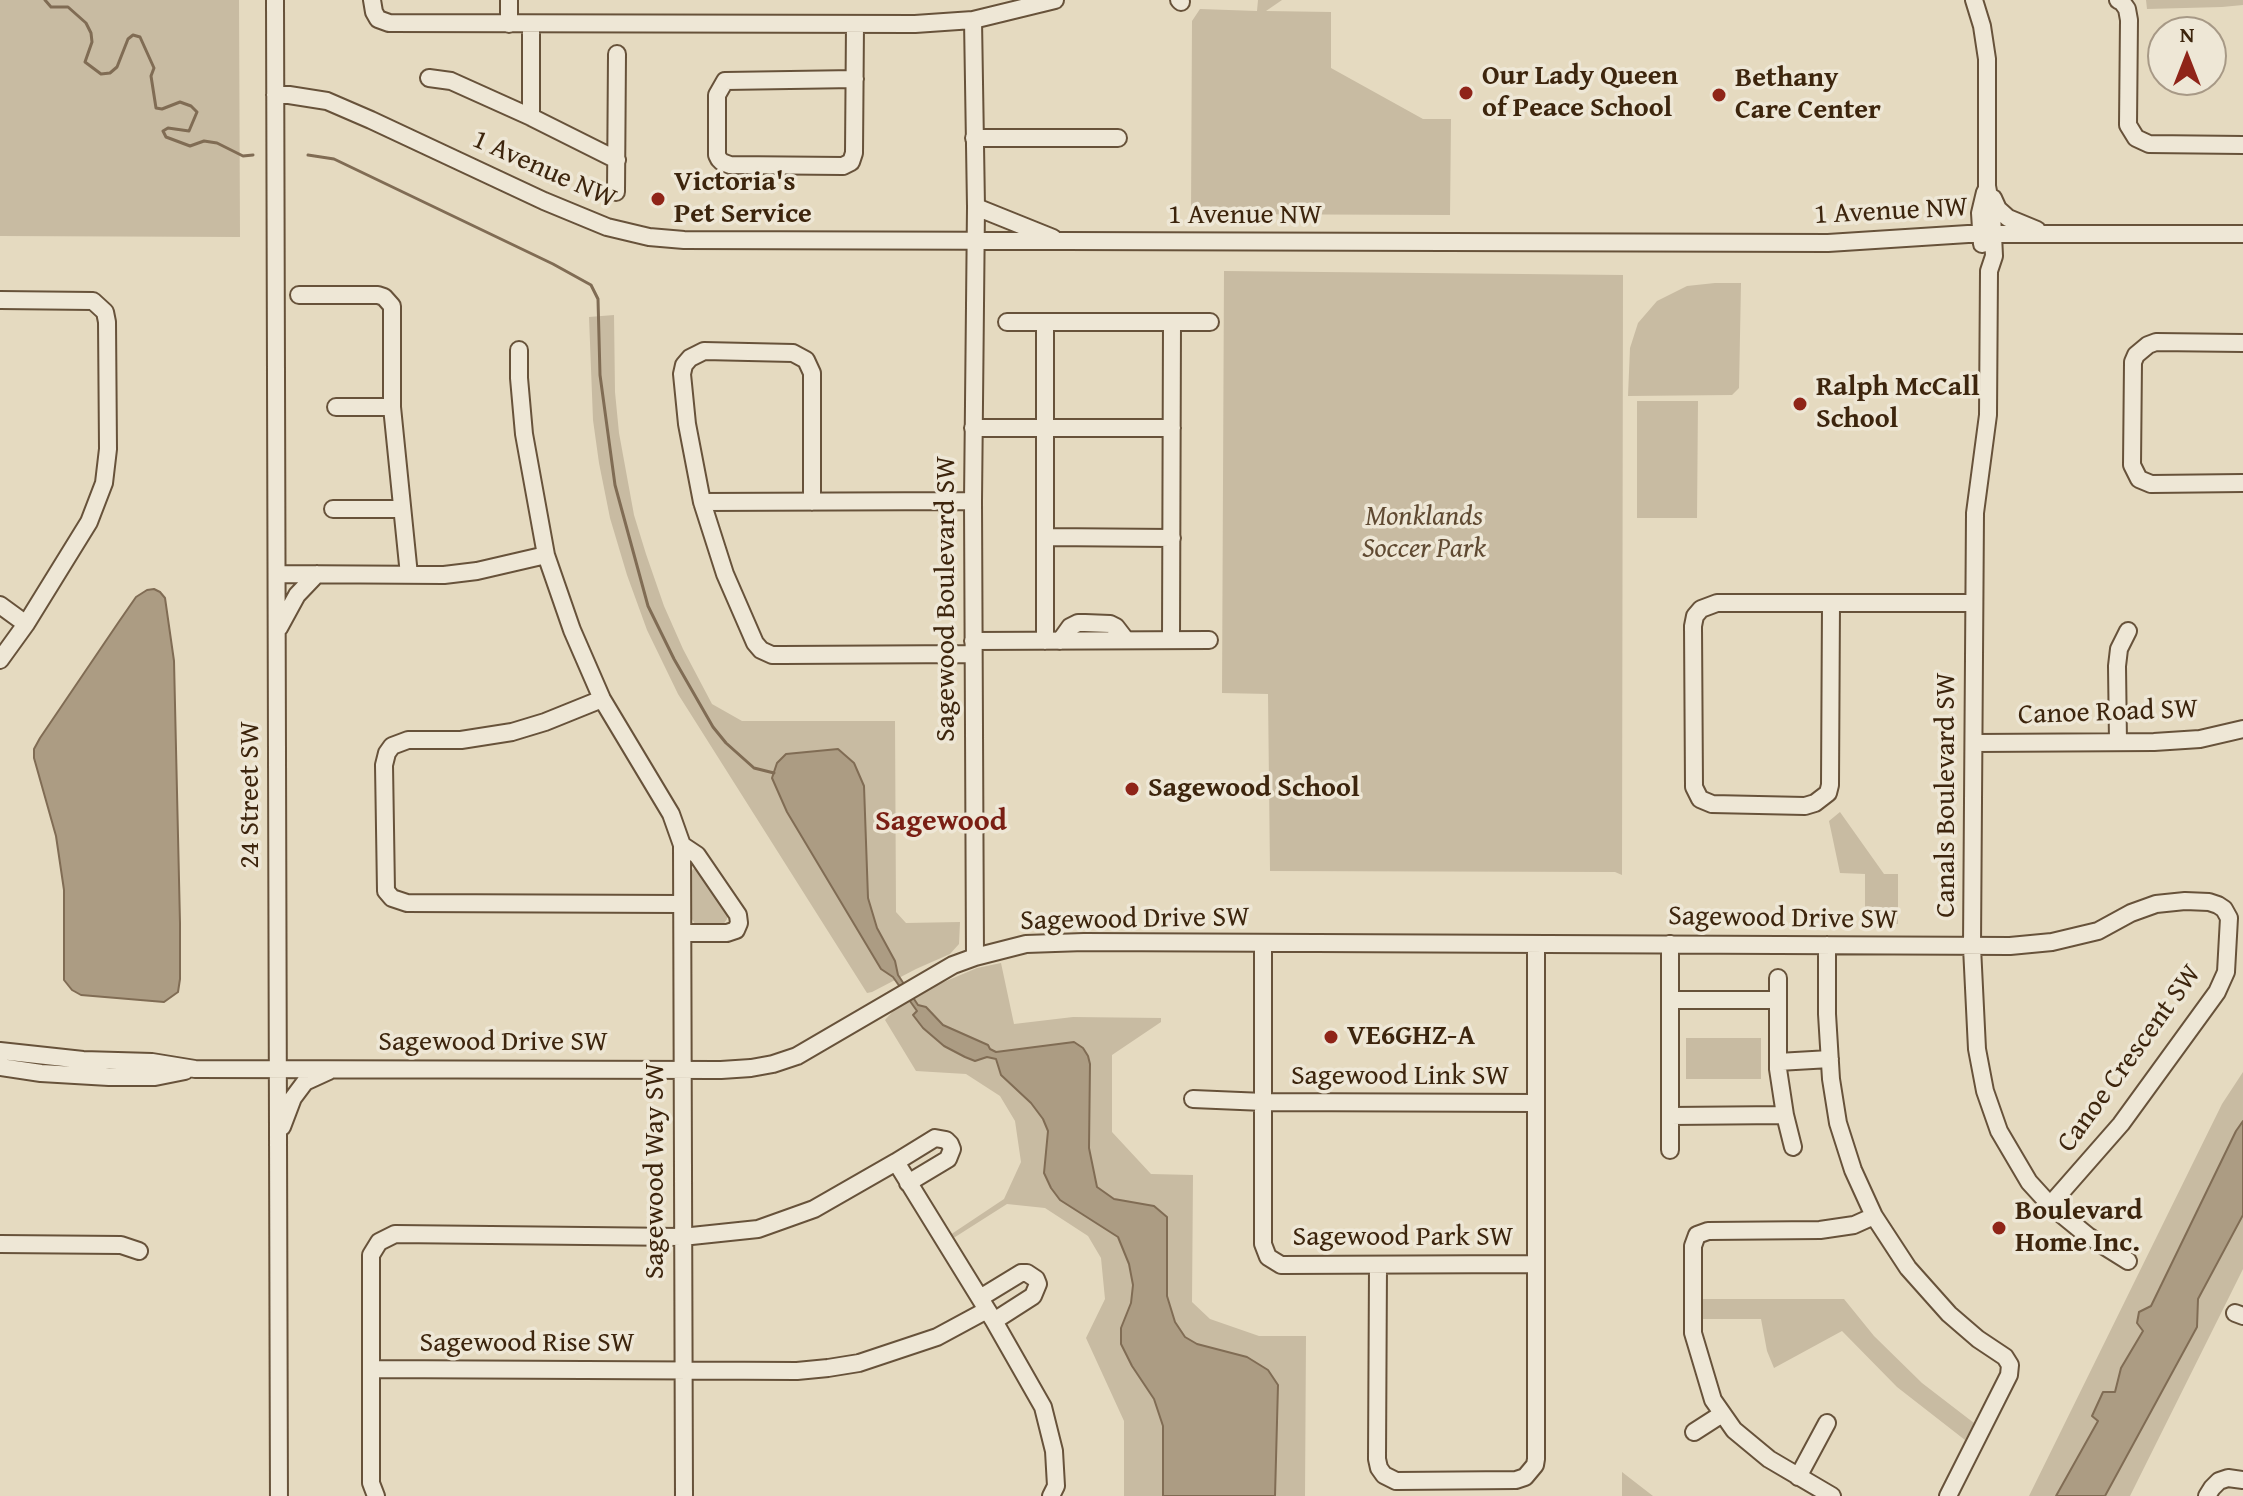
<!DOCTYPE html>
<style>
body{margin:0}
#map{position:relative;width:2243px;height:1496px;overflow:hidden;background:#e5dac0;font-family:"Gentium Book Plus",serif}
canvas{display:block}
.north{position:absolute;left:2147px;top:16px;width:80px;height:80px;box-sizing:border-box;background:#eee7d6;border:2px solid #a79986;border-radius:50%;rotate:0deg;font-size:22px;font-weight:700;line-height:32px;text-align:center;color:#3d250d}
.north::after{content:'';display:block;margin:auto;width:28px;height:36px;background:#8f2418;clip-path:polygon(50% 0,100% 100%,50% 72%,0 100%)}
</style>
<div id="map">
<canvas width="2243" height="1496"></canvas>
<div class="north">N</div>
</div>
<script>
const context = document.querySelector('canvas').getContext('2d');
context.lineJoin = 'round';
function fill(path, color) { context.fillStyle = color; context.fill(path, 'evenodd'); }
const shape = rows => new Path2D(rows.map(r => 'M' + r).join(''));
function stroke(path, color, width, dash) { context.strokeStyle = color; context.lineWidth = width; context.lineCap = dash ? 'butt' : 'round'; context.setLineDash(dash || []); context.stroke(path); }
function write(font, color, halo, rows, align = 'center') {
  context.font = font + ' "Gentium Book Plus",serif'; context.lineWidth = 7; context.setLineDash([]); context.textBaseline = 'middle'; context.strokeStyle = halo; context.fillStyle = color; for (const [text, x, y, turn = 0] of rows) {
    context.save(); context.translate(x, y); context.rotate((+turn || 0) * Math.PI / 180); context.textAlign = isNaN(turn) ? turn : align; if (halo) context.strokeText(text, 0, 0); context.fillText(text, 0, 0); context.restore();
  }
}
const green = shape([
 [0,0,239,0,240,237,0,236],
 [1258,0,1282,0,1266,11,1331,12,1331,68,1423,119,1451,119,1450,215,1191,214,1192,21,1200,9,1257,11],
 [2146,0,2243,0,2243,5,2222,7,2147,9],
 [1224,271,1623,275,1622,875,1615,872,1270,871,1268,694,1222,693],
 [1715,283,1741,283,1739,388,1732,395,1628,396,1630,348,1638,323,1657,301,1687,286],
 [614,315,615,392,619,433,634,515,646,554,664,606,683,649,712,704,742,721,895,721,896,912,906,923,960,922,959,944,950,954,916,969,872,992,867,993,678,694,647,630,627,575,610,518,599,463,593,420,589,317],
 [1637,401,1698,401,1697,518,1637,518],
 [1840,812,1884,874,1898,874,1898,924,1876,924,1865,926,1865,874,1840,873,1829,821],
 [696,868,727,913,727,919,723,925,702,927,695,924,690,916,690,875,693,869],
 [1001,963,1014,1024,1073,1017,1161,1018,1161,1022,1112,1055,1112,1132,1151,1174,1193,1175,1192,1302,1210,1319,1259,1336,1306,1336,1305,1496,1124,1496,1124,1421,1086,1338,1105,1299,1101,1258,1088,1236,1045,1208,1007,1204,952,1239,950,1235,1004,1199,1021,1162,1015,1121,1000,1096,966,1074,916,1071,885,1020,894,1010,932,987,977,968],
 [1686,1038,1761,1038,1761,1079,1686,1079],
 [2243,1072,2243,1269,2130,1496,2029,1496,2222,1104],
 [1702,1299,1844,1299,1874,1336,1922,1383,1974,1423,1965,1440,1897,1387,1842,1331,1774,1368,1767,1351,1761,1319,1702,1319],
 [1622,1472,1653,1496,1622,1496]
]);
const water = shape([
 [154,589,160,592,165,598,174,661,180,923,180,979,178,992,164,1002,81,995,72,990,64,980,64,890,56,836,34,758,34,749,40,738,118,623,136,597,147,590,154,589],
 [838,749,854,763,864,786,868,898,877,928,895,961,898,975,918,1005,926,1007,943,1025,988,1045,990,1049,996,1052,1074,1042,1083,1048,1088,1056,1090,1064,1089,1148,1097,1187,1114,1199,1154,1206,1167,1217,1167,1296,1175,1322,1185,1337,1197,1344,1247,1357,1268,1370,1278,1385,1275,1496,1163,1496,1163,1426,1154,1399,1132,1366,1121,1344,1121,1328,1131,1303,1133,1285,1129,1264,1118,1237,1060,1200,1051,1188,1044,1173,1048,1131,1043,1119,1031,1103,1001,1075,996,1059,987,1057,975,1061,965,1057,944,1046,923,1028,913,1015,917,1011,893,977,881,969,787,812,772,778,777,763,786,754,838,749],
 [2243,1121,2243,1215,2198,1299,2197,1327,2105,1496,2056,1496,2098,1421,2092,1416,2103,1392,2115,1392,2121,1368,2143,1331,2137,1323,2139,1312,2151,1306,2236,1131,2243,1121]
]);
const stream = shape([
 [45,0,51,7,68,7,86,23,91,33,92,42,85,62,101,74,110,73,117,67,128,39,133,35,140,37,154,68,151,76,156,108,162,109,180,102,191,106,197,112,189,131,168,128,163,131,166,137,190,146,204,141,217,143,243,156,253,155],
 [308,155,334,159,553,264,591,285,598,299,600,375,615,485,648,606,674,659,713,727,726,743,754,768,774,773]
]);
const minor = shape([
 [275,0,279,1496],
 [372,0,374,12,378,19,389,23,915,24,973,20,1055,0],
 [1179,0,1181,2],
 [1974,0,1982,26,1987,59,1987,186,1992,213,1994,256,1989,271,1988,415,1975,513,1972,947,1977,1049,1985,1091,1999,1131,2029,1182,2050,1205,2088,1236,2128,1261],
 [2118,0,2122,2,2127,9,2129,20,2128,125,2136,138,2149,144,2243,145],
 [973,20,976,207,973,501,975,957],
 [509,24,509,0],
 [531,24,531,117],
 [429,78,451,81,531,117,617,160],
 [855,79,725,81,717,95,717,155,719,159,722,162,730,165,843,166,851,162,854,153,855,24],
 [275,95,289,95,327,101,371,120,544,201,607,227,649,237,684,240,1828,243,1968,234,2243,234],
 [974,138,1118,138],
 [616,192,617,54],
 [1993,198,1998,209,2008,218,2037,230],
 [976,207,1053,238],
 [1982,244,1980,213,1985,192],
 [299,295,378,295,384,297,392,306,392,407,409,575],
 [0,300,93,301,105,312,107,322,108,449,104,483,89,522,26,624,0,660],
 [1007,322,1210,322],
 [2243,343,2156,342,2148,345,2136,355,2133,362,2132,465,2139,479,2151,484,2243,483],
 [519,350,519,378,524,434,546,555,572,630,602,699,671,814,682,845,684,1496],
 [336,407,392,407],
 [973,428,1172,428],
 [702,502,973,501],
 [812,502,812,373,806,360,793,353,704,351,690,358,684,365,682,374,687,424,702,502,725,574,755,643,761,650,772,655,782,655,973,654],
 [333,509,402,509],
 [1045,537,1172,538],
 [277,574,444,575,477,571,546,555],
 [1831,604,1830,785,1828,793,1815,803,1805,806,1712,804,1700,799,1694,787,1693,626,1695,616,1701,609,1717,603,1974,603],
 [0,605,26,624],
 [279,628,297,595,317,574],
 [1171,640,1172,322],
 [973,641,1209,640],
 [1045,641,1045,322],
 [1060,641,1070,627,1078,623,1085,623,1110,624,1116,627,1126,640],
 [602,699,545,722,512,732,461,740,408,740,392,746,387,753,384,765,386,891,392,898,407,903,682,904],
 [2118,742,2117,666,2119,649,2128,631],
 [1974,743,2154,742,2200,739,2243,729],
 [682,845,697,855,738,915,739,923,736,930,727,933,683,933],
 [1263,943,1263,1244,1268,1257,1281,1265,1535,1264],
 [1827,945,1827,1014,1831,1079,1838,1123,1853,1170,1874,1216,1908,1268,1949,1314,1978,1339,2005,1357,2010,1365,2009,1375,1948,1496],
 [1778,978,1778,1069,1785,1115,1793,1147],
 [1670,1000,1778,1000],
 [0,1051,83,1060,152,1062,195,1069,721,1070,751,1068,773,1064,797,1056,953,965,975,957,1026,944,1084,942,2010,946,2052,942,2098,931,2131,913,2156,904,2185,901,2209,902,2218,905,2224,909,2229,918,2226,972,2217,992,2121,1124,2050,1205],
 [1778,1062,1830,1059],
 [0,1067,41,1073,109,1077,155,1077,185,1071],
 [1193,1099,1264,1102,1536,1103],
 [1670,1116,1785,1115],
 [282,1127,293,1098,305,1082,329,1071],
 [1670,1150,1670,944],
 [896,1162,935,1138,946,1140,950,1144,952,1149,948,1159,908,1183],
 [0,1244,121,1245,139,1251],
 [1378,1266,1377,1459,1379,1468,1384,1475,1396,1481,1516,1480,1525,1477,1535,1465,1536,1459,1536,944],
 [980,1298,1021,1273,1027,1273,1036,1279,1038,1284,1033,1296,994,1321],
 [2235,1313,2243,1316],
 [371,1369,797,1371,828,1368,859,1363,937,1337,987,1310],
 [1694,1432,1722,1414],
 [1798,1477,1827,1423],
 [376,1496,371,1483,371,1255,379,1242,395,1234,682,1237,758,1229,814,1209,896,1162,994,1321,1043,1407,1054,1451,1056,1486,1051,1496],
 [1832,1496,1769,1459,1734,1430,1713,1400,1693,1333,1693,1246,1697,1235,1708,1231,1820,1230,1854,1225,1874,1216],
 [2207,1496,2212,1488,2219,1481,2228,1478,2243,1480]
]);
const markers = [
 [1466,93,8,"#8f2418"],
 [1719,95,8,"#8f2418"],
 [658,199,8,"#8f2418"],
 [1800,404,8,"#8f2418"],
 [1132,789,8,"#8f2418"],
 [1331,1037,8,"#8f2418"],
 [1999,1228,8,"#8f2418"]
];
const poiNames = [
 ["Our Lady Queen",1482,77],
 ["of Peace School",1482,109],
 ["Bethany",1735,79],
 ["Care Center",1735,111],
 ["Victoria's",674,183],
 ["Pet Service",674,215],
 ["Ralph McCall",1816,388],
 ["School",1816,420],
 ["Sagewood School",1148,789],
 ["VE6GHZ-A",1347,1037],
 ["Boulevard",2015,1212],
 ["Home Inc.",2015,1244]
];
const streetNames = [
 ["1 Avenue NW",544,170,24],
 ["1 Avenue NW",1891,212,-3],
 ["1 Avenue NW",1245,216],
 ["Sagewood Boulevard SW",947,599,-90],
 ["Canoe Road SW",2108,713,-2],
 ["24 Street SW",251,795,-90],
 ["Canals Boulevard SW",1947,795,-90],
 ["Sagewood Drive SW",1783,919,1],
 ["Sagewood Drive SW",1135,920,-1],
 ["Sagewood Drive SW",493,1043],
 ["Canoe Crescent SW",2130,1059,-54],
 ["Sagewood Link SW",1400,1077],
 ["Sagewood Way SW",656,1171,-90],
 ["Sagewood Park SW",1403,1238],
 ["Sagewood Rise SW",527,1344]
];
const parkNames = [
 ["Monklands",1424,518],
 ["Soccer Park",1424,550]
];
const neighbourhoodNames = [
 ["Sagewood",941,822]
];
fill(green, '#c8bba2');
fill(water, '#ac9c83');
stroke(water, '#806c54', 2);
stroke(stream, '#806c54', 3);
stroke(minor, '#67523a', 20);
stroke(minor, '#eee7d6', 16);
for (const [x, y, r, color] of markers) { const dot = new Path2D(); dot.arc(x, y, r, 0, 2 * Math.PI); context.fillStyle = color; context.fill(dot); stroke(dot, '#eee7d6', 3); }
write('bold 28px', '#3d250d', '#eee7d6', poiNames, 'left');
write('28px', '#3d250d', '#eee7d6', streetNames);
write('italic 28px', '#604a32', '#eee7d6', parkNames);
write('bold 30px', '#7a1f14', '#eee7d6', neighbourhoodNames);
</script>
